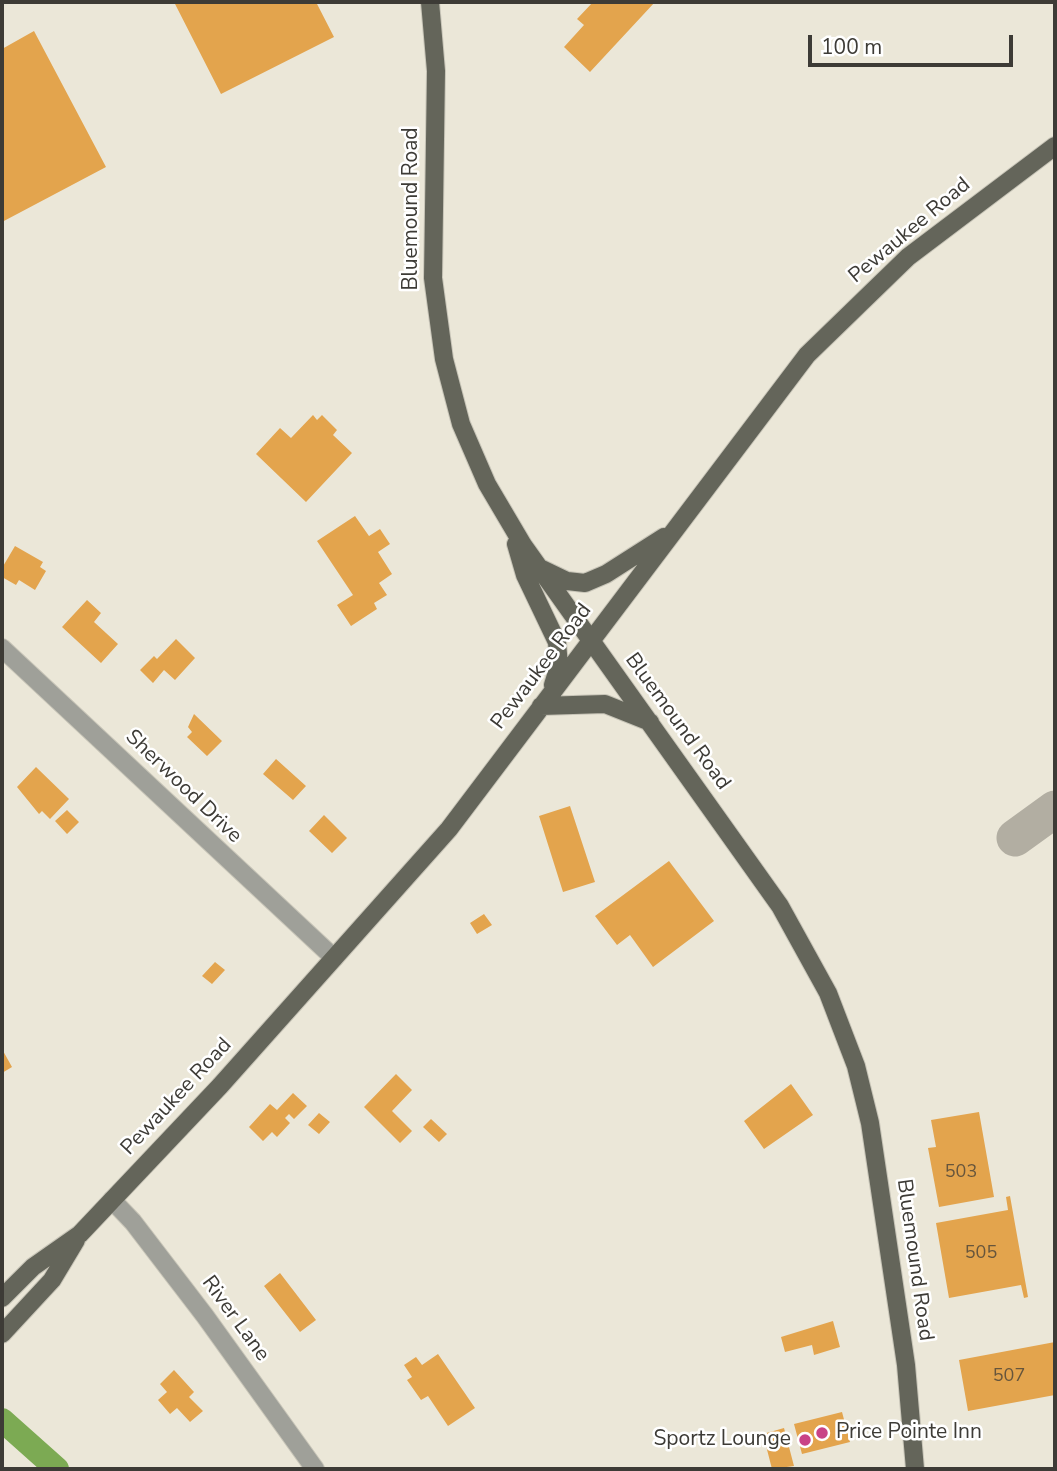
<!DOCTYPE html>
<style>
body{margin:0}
#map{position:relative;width:1057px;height:1471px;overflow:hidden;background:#ebe7d8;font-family:"Nunito Sans",sans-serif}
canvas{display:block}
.frame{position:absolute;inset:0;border:4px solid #3d3b36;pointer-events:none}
.scale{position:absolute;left:808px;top:35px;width:205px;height:32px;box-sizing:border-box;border:4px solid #3d3b36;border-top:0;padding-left:9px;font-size:21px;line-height:24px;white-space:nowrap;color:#3d3b36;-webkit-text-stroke:5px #fff;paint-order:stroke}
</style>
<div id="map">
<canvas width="1057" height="1471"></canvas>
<div class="frame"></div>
<div class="scale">100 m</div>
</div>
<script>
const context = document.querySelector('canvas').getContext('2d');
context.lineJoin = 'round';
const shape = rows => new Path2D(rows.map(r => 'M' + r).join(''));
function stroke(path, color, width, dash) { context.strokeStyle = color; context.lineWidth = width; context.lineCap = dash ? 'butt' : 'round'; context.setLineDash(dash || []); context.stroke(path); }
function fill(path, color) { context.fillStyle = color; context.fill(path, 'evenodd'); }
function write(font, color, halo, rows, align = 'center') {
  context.font = font + ' "Nunito Sans",sans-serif'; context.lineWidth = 5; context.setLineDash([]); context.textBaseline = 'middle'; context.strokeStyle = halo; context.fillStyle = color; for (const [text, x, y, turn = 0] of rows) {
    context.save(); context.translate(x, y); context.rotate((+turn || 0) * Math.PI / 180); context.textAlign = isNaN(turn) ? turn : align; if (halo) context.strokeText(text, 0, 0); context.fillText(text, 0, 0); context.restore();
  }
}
const river = shape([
 [2,1420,57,1469]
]);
const taxiway = shape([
 [1015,838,1055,809]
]);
const building = shape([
 [174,2,316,2,334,37,221,94],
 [593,2,655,2,590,72,564,47,584,25,577,19],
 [34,31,106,167,2,222,2,49],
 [313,415,317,420,322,415,337,430,333,435,352,453,306,502,256,454,280,428,291,438],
 [355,516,369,536,380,529,390,544,378,552,392,574,379,583,387,595,374,603,377,609,351,626,337,605,353,595,317,541],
 [15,546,43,562,40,567,46,571,35,590,19,580,16,585,2,577,2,568],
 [87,600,101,613,94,622,118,644,101,663,62,627],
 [176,639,195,658,175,680,164,670,153,683,140,670,154,656,157,659],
 [194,714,222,741,207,756,187,737,192,732,188,727],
 [276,759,306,786,293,800,263,774],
 [36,767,69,799,50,819,42,811,39,814,17,787],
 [570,806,595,882,563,892,539,816],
 [67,810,79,822,67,834,55,821],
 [324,815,347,838,332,853,309,831],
 [669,861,714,921,653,967,630,935,617,945,595,916],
 [484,914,492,925,477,934,470,923],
 [215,962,225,970,212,984,202,976],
 [2,1049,12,1067,2,1073],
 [396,1074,412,1090,392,1111,412,1131,400,1143,364,1107],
 [791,1084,813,1115,764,1149,744,1121],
 [293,1093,307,1106,294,1119,289,1114,285,1118,290,1123,277,1137,272,1132,263,1141,249,1127,270,1104,277,1110],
 [979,1112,994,1197,939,1207,928,1148,936,1147,931,1120],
 [319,1113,330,1122,319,1134,308,1125],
 [431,1119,447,1134,439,1142,423,1127],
 [1010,1196,1028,1297,1024,1298,1021,1285,949,1298,936,1223,1008,1210,1006,1197],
 [280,1273,316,1320,300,1332,264,1286],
 [833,1321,840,1347,814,1355,812,1345,785,1352,781,1337],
 [1055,1342,1055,1395,968,1411,959,1360],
 [438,1354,475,1408,448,1426,428,1396,421,1400,407,1380,412,1377,404,1365,416,1357,422,1365],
 [174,1370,194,1392,189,1397,203,1411,190,1422,177,1408,170,1414,158,1400,167,1392,160,1384],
 [842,1412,850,1442,802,1454,794,1424],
 [784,1428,794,1466,772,1469,763,1434]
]);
const minor = shape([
 [2,648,334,958],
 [112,1200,133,1222,205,1316,315,1469]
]);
const major = shape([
 [430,2,436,71,433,278,444,359,461,424,487,484,523,545,780,906,828,993,856,1066,870,1123,906,1365,915,1469],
 [516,544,525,575,557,642,559,666,553,685],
 [540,568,567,581,585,583,606,574,664,537],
 [541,706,605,704,650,722],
 [2,1298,33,1267,80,1234,220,1086,449,829,807,355,908,257,1055,146],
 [2,1334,52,1280,76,1240]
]);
const markers = [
 [822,1433,7,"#c94386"],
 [805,1440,7,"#c94386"]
];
const numberNames = [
 ["503",961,1173],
 ["505",981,1254],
 ["507",1009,1377]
];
const streetNames = [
 ["Bluemound Road",412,209,-90],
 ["Pewaukee Road",910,231,-40],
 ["Pewaukee Road",542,667,-53],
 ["Bluemound Road",677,722,54],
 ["Sherwood Drive",183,787,44],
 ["Pewaukee Road",177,1097,-47],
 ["Bluemound Road",914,1260,82],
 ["River Lane",235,1319,54]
];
const poiNames = [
 ["Price Pointe Inn",836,1433],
 ["Sportz Lounge",791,1440,"right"]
];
stroke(river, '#7caa53', 24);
stroke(taxiway, '#b2aea2', 37);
fill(building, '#e3a44d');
stroke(minor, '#c8c5b8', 20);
stroke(major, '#c8c5b8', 20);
stroke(minor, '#9fa099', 18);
stroke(major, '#64655a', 18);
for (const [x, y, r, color] of markers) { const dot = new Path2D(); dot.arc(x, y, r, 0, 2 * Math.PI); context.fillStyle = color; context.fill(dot); stroke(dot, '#fff', 2.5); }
write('18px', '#66553c', null, numberNames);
write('21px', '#3d3b36', '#fff', streetNames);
write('21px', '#3d3b36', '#fff', poiNames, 'left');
</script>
